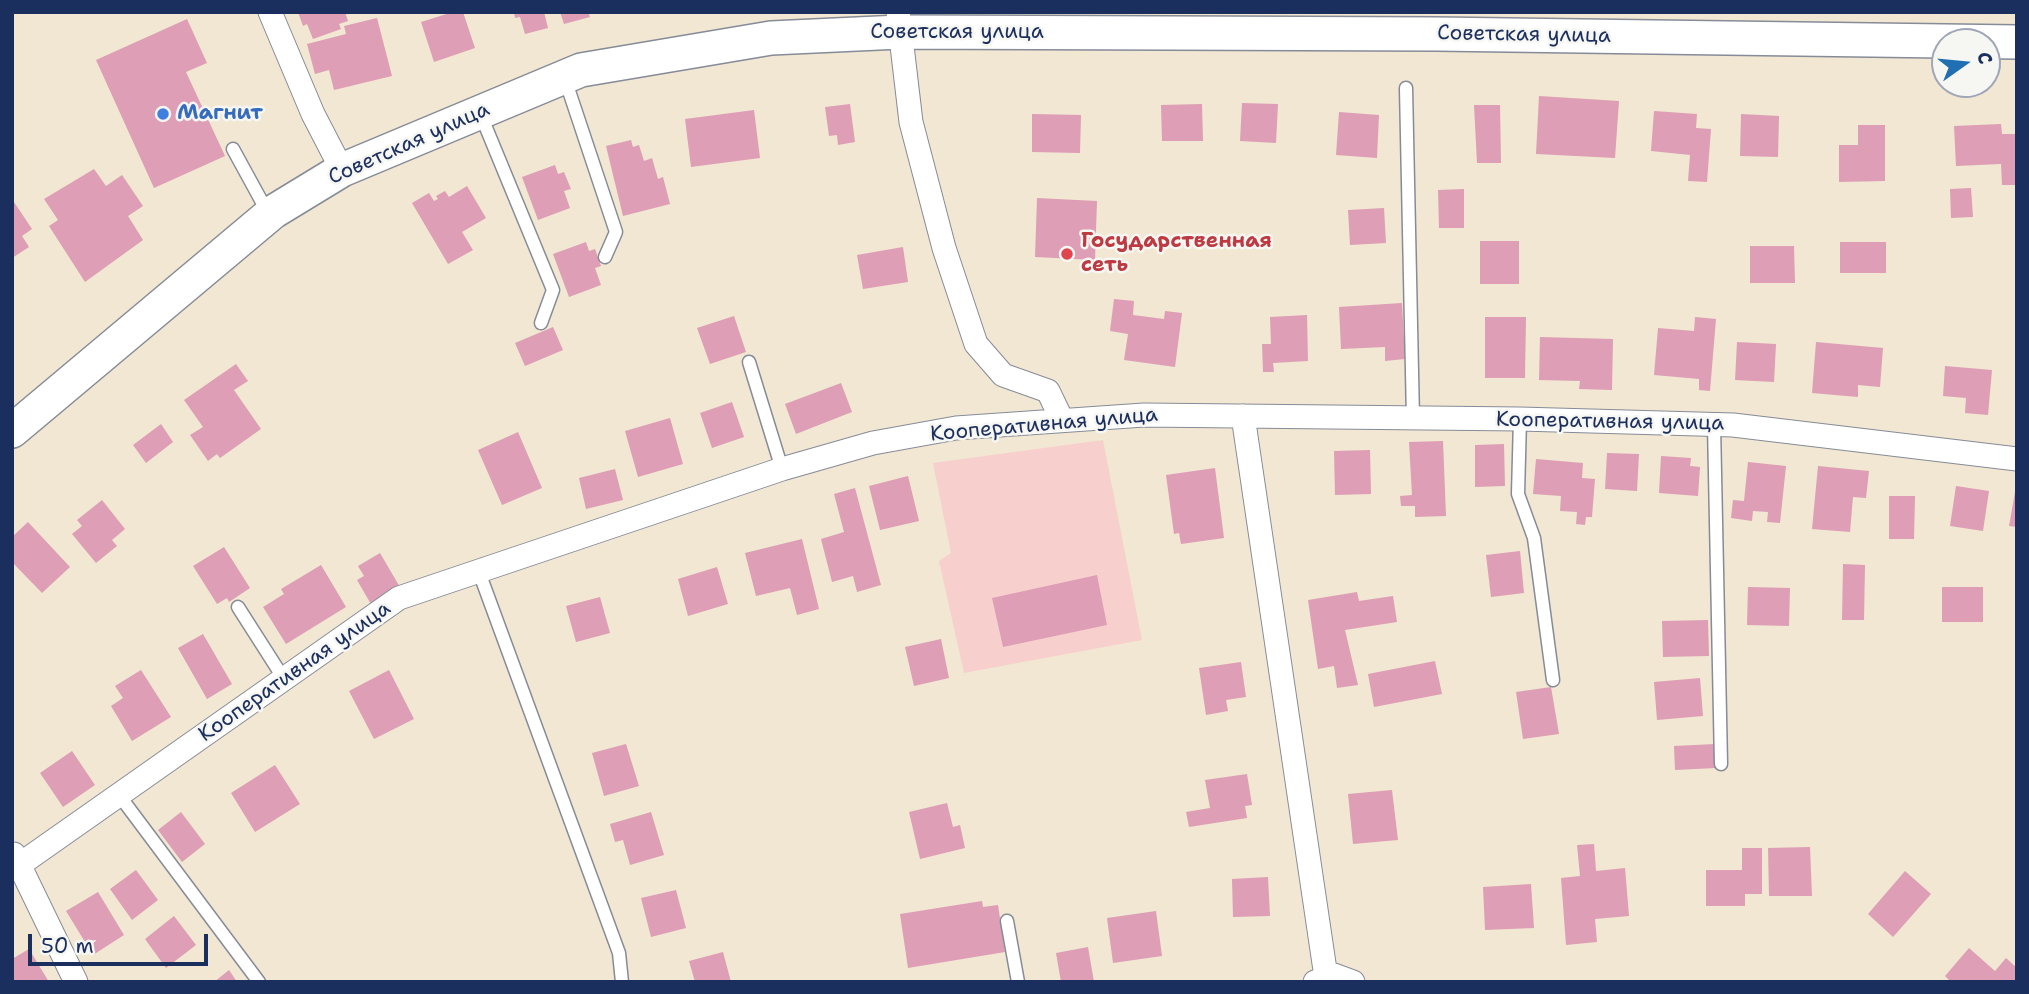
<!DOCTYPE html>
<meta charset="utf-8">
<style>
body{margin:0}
#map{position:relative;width:2029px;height:994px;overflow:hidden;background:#f1e7d2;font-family:"Shantell Sans",sans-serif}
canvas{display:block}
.frame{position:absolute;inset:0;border:14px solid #1b2f5e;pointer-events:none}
.north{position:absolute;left:1931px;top:28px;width:70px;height:70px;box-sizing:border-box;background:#f6f6f2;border:2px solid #9ea6b7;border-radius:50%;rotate:75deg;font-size:19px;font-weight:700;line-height:28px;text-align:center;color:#1b2f5e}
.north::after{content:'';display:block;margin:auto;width:24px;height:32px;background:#1f6fb2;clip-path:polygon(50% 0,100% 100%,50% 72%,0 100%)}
.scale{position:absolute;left:28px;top:934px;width:180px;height:32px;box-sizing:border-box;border:4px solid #1b2f5e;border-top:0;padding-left:9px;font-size:21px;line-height:24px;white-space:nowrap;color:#1b2f5e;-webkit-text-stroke:5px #f6f6f2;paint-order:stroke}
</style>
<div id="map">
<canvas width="2029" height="994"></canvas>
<div class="frame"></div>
<div class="north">С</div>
<div class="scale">50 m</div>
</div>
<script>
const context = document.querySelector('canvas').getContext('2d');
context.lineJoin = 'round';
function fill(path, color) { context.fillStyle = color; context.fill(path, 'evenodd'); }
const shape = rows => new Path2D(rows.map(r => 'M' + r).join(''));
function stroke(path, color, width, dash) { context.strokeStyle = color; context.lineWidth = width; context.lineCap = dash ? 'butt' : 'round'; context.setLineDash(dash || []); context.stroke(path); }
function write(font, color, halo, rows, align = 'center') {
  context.font = font + ' "Shantell Sans",sans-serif'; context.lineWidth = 5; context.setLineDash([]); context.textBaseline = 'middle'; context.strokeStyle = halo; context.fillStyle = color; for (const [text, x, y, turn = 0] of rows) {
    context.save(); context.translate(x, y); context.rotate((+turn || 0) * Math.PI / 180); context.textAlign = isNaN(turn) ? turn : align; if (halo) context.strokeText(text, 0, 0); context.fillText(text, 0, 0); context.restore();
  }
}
const built = shape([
 [1103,440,1142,640,964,673,939,561,951,553,933,463]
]);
const building = shape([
 [298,12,345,12,348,21,339,24,341,29,313,39,307,24,303,26],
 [453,12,463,12,475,48,434,62,421,22],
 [514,12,544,12,548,28,525,34,520,17,515,18],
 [560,12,588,12,590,17,564,24],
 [377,18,392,76,334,90,329,70,315,74,307,44,346,34,344,26],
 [187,19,207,63,186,72,225,156,154,188,96,60],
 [1539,96,1619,101,1615,158,1536,154],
 [1242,103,1278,104,1276,143,1240,141],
 [850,104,855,142,838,145,837,135,829,136,825,107],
 [1202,104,1203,141,1162,141,1161,105],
 [1474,105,1500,105,1501,163,1477,163],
 [754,110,760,158,691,167,685,119],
 [1654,111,1697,114,1696,128,1711,129,1707,182,1688,181,1690,155,1651,151],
 [1339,112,1379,115,1377,158,1336,155],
 [1032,114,1081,115,1080,153,1032,152],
 [1741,114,1779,116,1778,157,1740,156],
 [2001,124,2002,134,2017,134,2017,185,2002,185,2001,164,1956,166,1954,126],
 [1858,125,1885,125,1885,181,1839,182,1839,145,1858,145],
 [631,140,633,147,639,145,644,161,652,158,658,179,663,177,670,204,623,216,606,146],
 [555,165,558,174,564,172,571,189,564,191,570,208,538,220,522,177],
 [94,169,106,186,122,175,143,206,128,216,143,240,85,282,49,226,58,220,44,199],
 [467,186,486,218,462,232,473,250,448,264,412,203,429,193,434,201,438,199,436,196,445,191,449,197],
 [1971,188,1973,217,1951,218,1950,189],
 [1464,189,1464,228,1439,228,1438,190],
 [1037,198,1097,201,1095,260,1035,257],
 [12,199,32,229,22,236,29,247,12,258],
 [1384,208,1386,243,1350,245,1348,210],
 [1480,241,1519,241,1519,284,1480,284],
 [586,242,589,251,595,249,601,266,595,268,601,285,569,297,553,254],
 [1840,242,1886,242,1886,273,1840,273],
 [1750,246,1794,246,1795,283,1750,283],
 [903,247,908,282,863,289,857,255],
 [1114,299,1134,301,1133,315,1164,319,1165,311,1182,313,1175,367,1124,360,1128,334,1110,331],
 [1402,303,1405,359,1385,361,1385,347,1341,349,1339,307],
 [1307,315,1308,361,1273,363,1274,372,1263,372,1262,344,1271,344,1270,317],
 [734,316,746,352,710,364,697,328],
 [1485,317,1526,317,1525,378,1485,378],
 [1695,317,1716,319,1710,391,1699,390,1699,379,1654,375,1658,328,1694,331],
 [553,327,563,350,525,366,515,343],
 [1540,337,1613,339,1612,390,1579,389,1580,381,1539,380],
 [1737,342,1776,344,1774,382,1735,380],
 [1816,342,1883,348,1880,387,1858,385,1858,397,1812,393],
 [236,364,248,381,234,390,261,429,220,458,217,454,208,461,190,435,203,427,184,400],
 [1945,366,1992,370,1988,415,1965,413,1966,398,1943,396],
 [841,383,852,412,796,434,785,404],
 [732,402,744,437,712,448,700,413],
 [670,418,683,464,638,477,625,431],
 [161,424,173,442,146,463,133,445],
 [518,432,542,488,502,505,478,450],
 [1443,441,1446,516,1415,517,1415,506,1401,506,1400,496,1412,495,1409,442],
 [1504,444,1505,486,1475,487,1475,445],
 [1370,450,1371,494,1335,495,1334,451],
 [1607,453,1639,454,1637,491,1605,489],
 [1661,456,1691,458,1690,466,1700,467,1698,496,1659,493],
 [1536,459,1583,463,1582,478,1595,479,1592,517,1586,517,1585,525,1576,524,1577,512,1560,511,1561,496,1533,494],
 [1748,462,1786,466,1780,523,1767,522,1768,512,1753,511,1752,521,1731,518,1733,500,1744,501],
 [1818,466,1869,471,1866,498,1853,497,1850,532,1812,529],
 [1215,468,1224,538,1181,544,1179,533,1174,534,1166,475],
 [615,469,623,500,586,509,579,478],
 [908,476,919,521,880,530,869,486],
 [1956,486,1989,491,1983,531,1950,526],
 [855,488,881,585,857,592,853,576,832,582,821,539,844,532,834,494],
 [2015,492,2017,492,2017,527,2009,526],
 [1889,496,1915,496,1914,539,1889,539],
 [102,500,125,529,112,540,117,546,96,563,72,534,82,526,77,520],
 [28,522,70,567,42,593,12,562,12,537],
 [802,539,819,609,797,615,790,588,756,596,745,553],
 [224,547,250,588,229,602,227,598,217,604,193,566],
 [1520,551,1524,593,1491,597,1486,555],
 [380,553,401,589,372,606,357,580,364,576,358,566],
 [1843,564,1865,565,1864,620,1842,620],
 [321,565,346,607,286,644,263,607,284,594,281,589],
 [717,567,728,604,688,616,678,579],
 [1097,575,1107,625,1003,647,992,598],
 [1748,587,1790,588,1789,626,1747,625],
 [1942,587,1983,587,1983,622,1942,622],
 [1357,592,1359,601,1393,596,1397,622,1345,630,1358,685,1337,688,1334,666,1318,669,1308,600],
 [600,597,610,633,576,642,566,606],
 [1708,620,1709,656,1663,657,1662,621],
 [203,634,232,684,207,699,178,648],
 [941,639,949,678,914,686,905,647],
 [1435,661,1442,694,1374,707,1368,674],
 [1241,662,1246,697,1226,700,1228,711,1206,715,1199,668],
 [141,670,171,717,132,741,111,706,123,698,115,686],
 [389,670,414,719,374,739,349,691],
 [1700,678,1703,716,1657,720,1654,682],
 [1551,687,1559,734,1523,739,1516,692],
 [626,744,639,786,604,796,592,753],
 [1715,744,1716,768,1675,770,1674,746],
 [72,751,95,785,63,807,40,773],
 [275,765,300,804,255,832,231,793],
 [1247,774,1252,805,1245,806,1247,818,1189,827,1186,812,1210,808,1205,780],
 [1392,790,1398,840,1353,844,1348,794],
 [947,803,953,827,960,825,965,848,920,859,909,812],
 [181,812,205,844,182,862,158,830],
 [651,812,664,855,630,865,623,840,615,842,610,824],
 [1594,844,1596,871,1625,868,1629,916,1595,919,1597,942,1566,945,1561,878,1580,876,1577,845],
 [1810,847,1812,896,1769,896,1768,848],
 [1742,848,1762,848,1762,894,1745,894,1745,906,1706,906,1706,870,1742,870],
 [136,870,158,900,132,920,110,889],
 [1905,871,1931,894,1893,937,1868,914],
 [1268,877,1270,916,1233,917,1232,879],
 [1531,884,1534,928,1485,930,1483,887],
 [676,890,686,928,651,937,641,898],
 [98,892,124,935,93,955,66,911],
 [982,901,983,907,998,905,1005,952,908,968,900,914],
 [1156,911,1162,956,1113,963,1107,918],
 [174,916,196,945,166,968,145,939],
 [1088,947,1094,982,1061,982,1056,953],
 [1969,948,1995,971,2006,958,2017,968,2017,982,1951,982,1945,976],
 [29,949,49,982,12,982,12,959],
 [723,952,731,982,695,982,689,961],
 [229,970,237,982,214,982]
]);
const lane = shape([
 [565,79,616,232,605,257],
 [1406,88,1413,419],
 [480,113,553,290,541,323],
 [233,149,268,213],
 [749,362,782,469],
 [1520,419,1518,494,1534,538,1553,680],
 [1714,425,1721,764],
 [479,572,619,953,622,982],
 [238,607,284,679],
 [119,795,259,982],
 [1007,921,1018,982]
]);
const street = shape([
 [270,12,313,114,342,170],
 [898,12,911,122,944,248,976,344,1003,375,1048,391,1062,420],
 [1243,416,1326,977],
 [14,854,76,982],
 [12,870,399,598,782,469,873,443,956,428,1144,415,1520,419,1733,425,2017,459],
 [1315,982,1334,975,1353,982]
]);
const secondary = shape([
 [12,431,273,212,342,170,581,70,771,38,900,32,1436,34,2017,42]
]);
const markers = [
 [163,114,7,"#3f7fe0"],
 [1067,254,7,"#e0444e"]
];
const streetNames = [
 ["Советская улица",957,33],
 ["Советская улица",1524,35,1],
 ["Советская улица",409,144,-24],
 ["Кооперативная улица",1610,422,1],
 ["Кооперативная улица",1044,425,-5],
 ["Кооперативная улица",295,672,-35]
];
const shopNames = [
 ["Магнит",177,114]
];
const healthNames = [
 ["Государственная",1081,242],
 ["сеть",1081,266]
];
fill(built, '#f7d0cd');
fill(building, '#dd9eb6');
stroke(lane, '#868b98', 15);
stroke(street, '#868b98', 25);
stroke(secondary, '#868b98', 36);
stroke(lane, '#fff', 12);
stroke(street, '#fff', 23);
stroke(secondary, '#fff', 33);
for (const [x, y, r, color] of markers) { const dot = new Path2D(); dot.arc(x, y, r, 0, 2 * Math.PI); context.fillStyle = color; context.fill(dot); stroke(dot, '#f6f6f2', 2.5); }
write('21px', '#1b2f5e', '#f6f6f2', streetNames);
write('bold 21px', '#366cbe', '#f6f6f2', shopNames, 'left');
write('bold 21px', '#be3a42', '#f6f6f2', healthNames, 'left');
</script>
